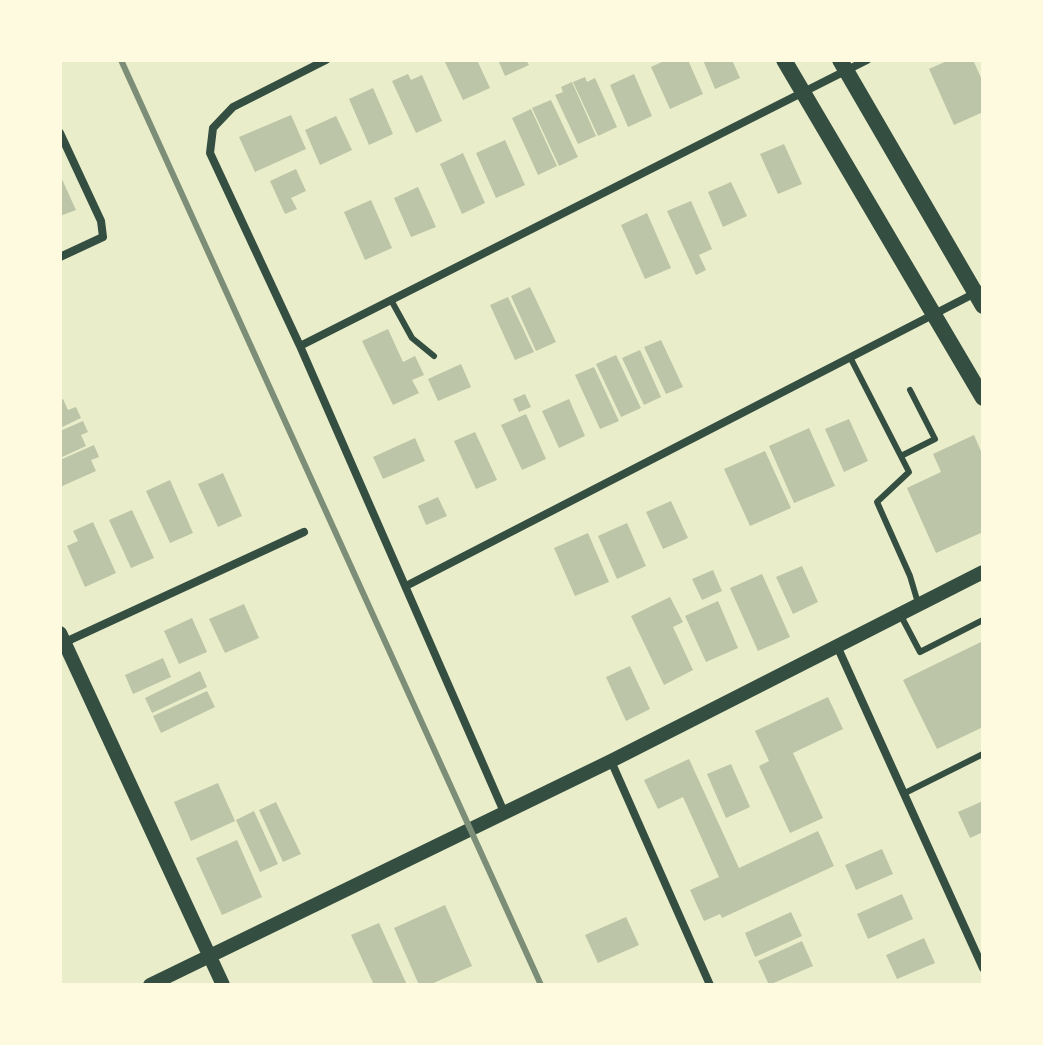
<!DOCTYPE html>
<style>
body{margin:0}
#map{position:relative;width:1043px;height:1045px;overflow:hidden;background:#e9edc9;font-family:"Open Sans",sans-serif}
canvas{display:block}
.frame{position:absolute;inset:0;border:62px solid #fefae0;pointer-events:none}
</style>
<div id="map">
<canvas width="1043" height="1045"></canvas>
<div class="frame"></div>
</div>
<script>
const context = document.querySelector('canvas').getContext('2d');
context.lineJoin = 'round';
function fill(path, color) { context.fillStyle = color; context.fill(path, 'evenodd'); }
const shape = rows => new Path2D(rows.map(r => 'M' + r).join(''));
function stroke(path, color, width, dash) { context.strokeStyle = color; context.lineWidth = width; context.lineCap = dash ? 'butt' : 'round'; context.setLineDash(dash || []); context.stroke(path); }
const building = shape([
 [444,60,477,60,490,88,463,100],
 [498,60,526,60,529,65,505,76],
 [666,60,688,60,703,94,670,109,651,67],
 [703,60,732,60,740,78,715,89],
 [949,60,973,60,983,82,983,112,954,125,929,69],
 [408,74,411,80,422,75,442,121,416,133,392,81],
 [634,74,652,116,628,127,610,85],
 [585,77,587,82,595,78,617,127,598,136,573,82],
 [572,82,596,136,578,144,555,95,563,92,561,87],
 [373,88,393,134,369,145,349,99],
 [551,100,578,157,559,166,532,108],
 [531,109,557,166,538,175,512,118],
 [291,115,306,149,255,172,239,137],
 [336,116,352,150,320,165,305,130],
 [505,140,525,185,496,198,476,153],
 [784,144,802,184,778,194,760,154],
 [463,153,485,203,462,214,440,164],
 [296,169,306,191,291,198,297,209,285,214,270,181],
 [60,175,76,210,60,216],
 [731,182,747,216,723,227,708,192],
 [418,187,436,227,411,237,394,198],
 [371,200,392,248,365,260,344,212],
 [691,201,712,249,699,255,706,270,696,275,667,211],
 [647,213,671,268,645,279,621,225],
 [530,287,556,342,536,351,511,296],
 [508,297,534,352,515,360,490,305],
 [388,329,403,362,415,356,424,375,412,380,419,393,393,405,362,341],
 [661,340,683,387,666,394,644,347],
 [640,350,661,397,644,405,622,358],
 [616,355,641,408,621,417,596,364],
 [461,364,471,387,438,401,428,379],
 [594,367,619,421,600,429,575,375],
 [525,394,531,407,519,412,513,399],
 [63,399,68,410,76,407,81,418,60,428,60,401],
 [569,399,585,436,559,448,542,411],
 [526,414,546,459,522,470,501,425],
 [849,419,868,461,844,472,825,429],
 [83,421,88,432,81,435,86,446,60,458,60,431],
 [809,428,835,486,794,503,769,446],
 [475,432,497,480,476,489,454,441],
 [974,435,983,456,983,532,936,553,907,488,941,472,933,454],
 [415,438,425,461,383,479,373,457],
 [94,445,99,457,91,460,96,471,60,487,60,460],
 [765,451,791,508,750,526,724,469],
 [223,473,242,516,218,527,198,484],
 [170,480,193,533,170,543,146,491],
 [438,497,447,516,426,525,418,506],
 [671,501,688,538,663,549,646,512],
 [132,510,154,558,131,568,109,520],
 [93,522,116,573,85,587,67,546,78,541,73,531],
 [627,523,646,566,617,579,598,536],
 [588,533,609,582,575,596,554,548],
 [802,566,818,602,793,614,776,577],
 [713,570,722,591,702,600,692,579],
 [762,574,790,637,758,651,730,588],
 [670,597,683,622,673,627,693,670,664,685,631,616],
 [718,601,738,648,706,662,685,616],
 [244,604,259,638,225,653,209,619],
 [192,618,207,652,179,664,164,631],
 [983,641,983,727,937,749,903,680],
 [163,658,171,677,133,694,125,675],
 [630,666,650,709,626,721,606,677],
 [200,671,207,687,152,713,145,698],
 [207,691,215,707,161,733,153,716],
 [828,697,843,729,793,753,823,818,790,833,759,766,769,761,755,731],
 [689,759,739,868,818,831,834,866,722,918,720,914,704,921,690,890,719,877,683,797,658,809,644,780],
 [731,764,750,807,726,818,707,774],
 [218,783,235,821,191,841,174,802],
 [983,801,983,832,970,838,958,812],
 [276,802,301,854,283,862,259,810],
 [254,811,278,864,260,872,236,820],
 [237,840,262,897,222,915,196,858],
 [882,849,893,874,856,890,845,865],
 [902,894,913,919,868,939,857,914],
 [445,905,472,966,429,985,419,985,394,928],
 [791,912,802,936,755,957,745,933],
 [626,917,639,945,598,963,585,935],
 [379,923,407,985,374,985,351,935],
 [924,938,935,963,897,979,886,955],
 [802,941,813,966,769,985,758,961]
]);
const service = shape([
 [391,300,412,338,434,356],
 [851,359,909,472,877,502,910,576,918,603],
 [901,456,935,439,910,390],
 [900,614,920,652,983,620],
 [905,793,983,754]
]);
const minor = shape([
 [326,60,233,107,213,128,210,153,300,346,504,812],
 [60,133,101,221,103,237,60,257],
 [300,346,867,60],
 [406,586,983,289],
 [61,644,304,532],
 [837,646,983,968],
 [611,761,710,985]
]);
const tertiary = shape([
 [60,633,223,985],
 [150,985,611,761,983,572]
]);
const secondary = shape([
 [784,60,983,398],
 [840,60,983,306]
]);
const rail = shape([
 [121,60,541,985]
]);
fill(building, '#bcc5a7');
stroke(service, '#344e41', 6);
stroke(minor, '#344e41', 8);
stroke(tertiary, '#344e41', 14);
stroke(secondary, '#344e41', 16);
stroke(rail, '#7c8e77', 6);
</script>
